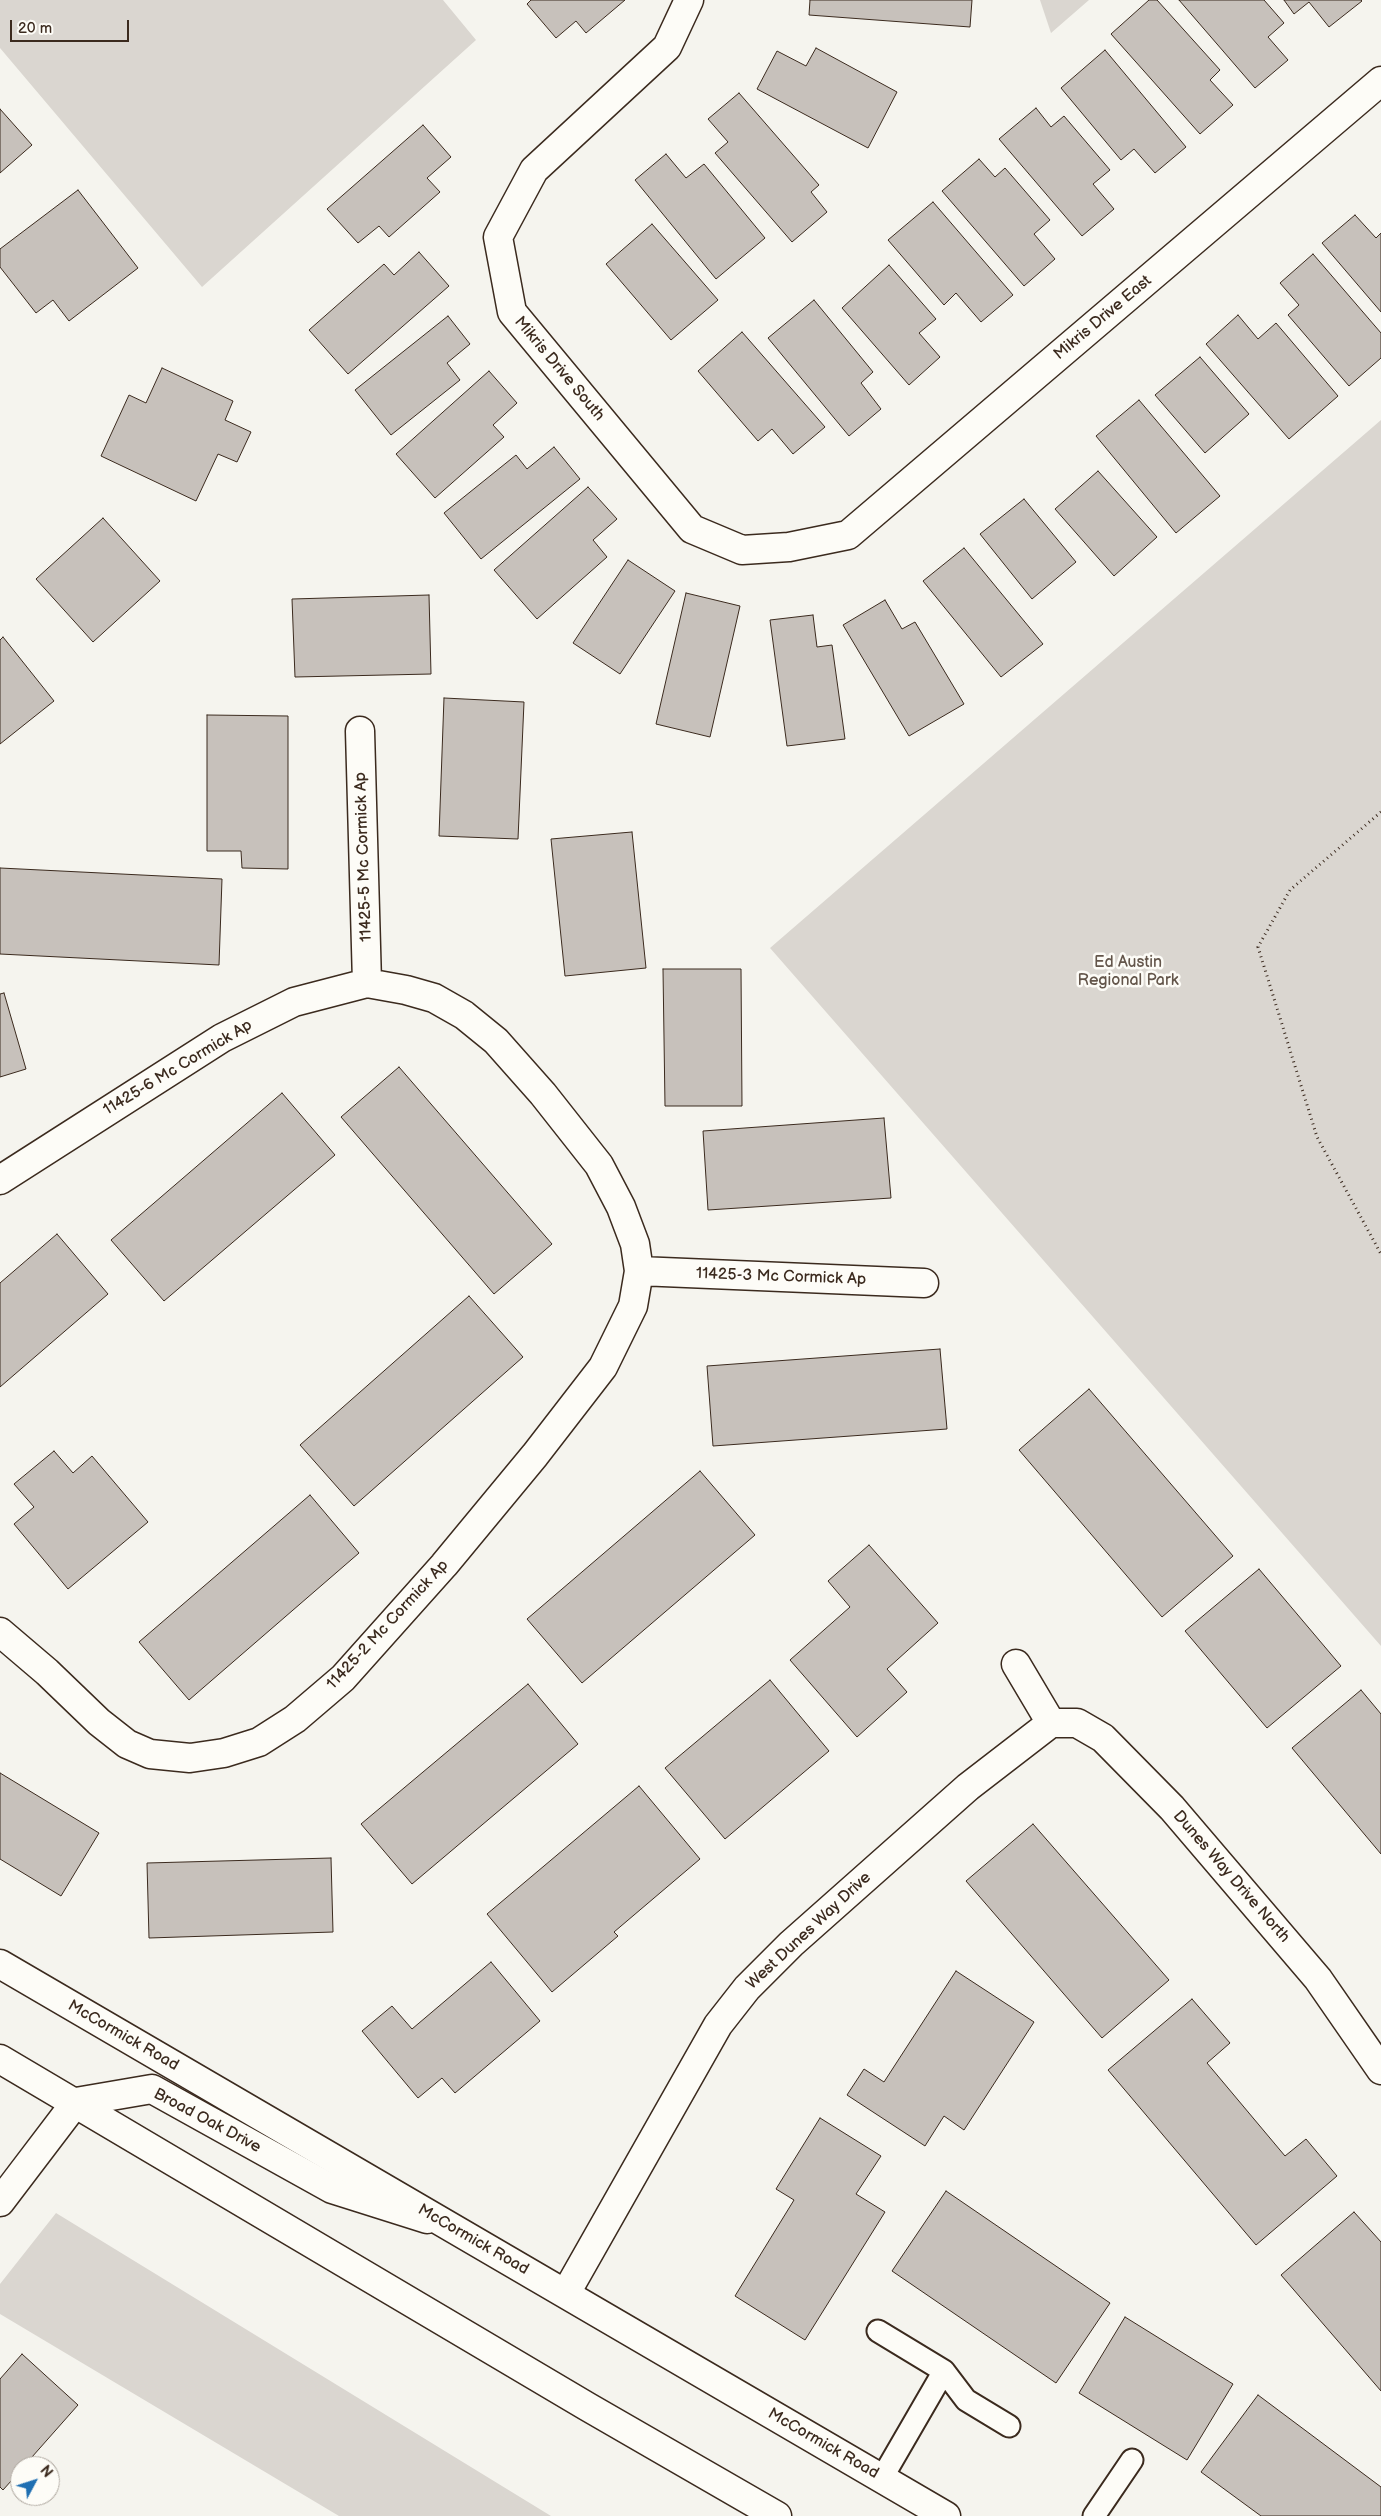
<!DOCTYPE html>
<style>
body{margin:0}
#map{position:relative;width:1381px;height:2516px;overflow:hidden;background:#f5f4ee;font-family:"Balsamiq Sans",sans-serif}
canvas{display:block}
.north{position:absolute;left:10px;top:2456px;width:50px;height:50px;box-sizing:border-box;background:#fdfcf7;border:1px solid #afa8a0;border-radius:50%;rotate:50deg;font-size:14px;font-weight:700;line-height:20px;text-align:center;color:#3b2a1e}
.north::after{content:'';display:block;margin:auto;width:18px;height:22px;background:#1f6fb2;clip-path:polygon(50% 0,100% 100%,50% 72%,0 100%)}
.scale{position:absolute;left:10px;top:20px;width:119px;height:22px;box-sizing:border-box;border:2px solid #3b2a1e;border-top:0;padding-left:6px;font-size:15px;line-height:18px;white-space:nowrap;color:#3b2a1e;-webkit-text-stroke:4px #fdfcf7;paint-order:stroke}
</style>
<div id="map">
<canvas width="1381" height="2516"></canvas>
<div class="north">N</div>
<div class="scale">20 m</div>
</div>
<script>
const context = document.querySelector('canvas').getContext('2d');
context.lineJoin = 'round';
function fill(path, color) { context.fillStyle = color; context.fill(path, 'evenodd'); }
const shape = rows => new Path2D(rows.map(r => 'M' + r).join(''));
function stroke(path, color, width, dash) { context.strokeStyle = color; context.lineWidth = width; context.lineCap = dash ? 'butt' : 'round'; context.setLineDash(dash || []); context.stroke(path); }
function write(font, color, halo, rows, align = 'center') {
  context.font = font + ' "Balsamiq Sans",sans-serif'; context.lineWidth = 5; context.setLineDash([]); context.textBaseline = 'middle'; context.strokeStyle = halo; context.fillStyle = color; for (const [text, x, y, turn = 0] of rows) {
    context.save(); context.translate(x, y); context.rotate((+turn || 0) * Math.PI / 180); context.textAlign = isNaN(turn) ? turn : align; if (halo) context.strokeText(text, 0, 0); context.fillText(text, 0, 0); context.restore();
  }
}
const green = shape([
 [0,0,443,0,476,40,202,287,0,48],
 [1040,0,1089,0,1051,33],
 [1381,420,1381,1646,770,948],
 [56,2213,551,2516,339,2516,0,2314,0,2284]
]);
const building = shape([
 [531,0,625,0,586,33,576,21,556,38,527,4,531,0],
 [810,0,972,0,970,27,809,15,810,0],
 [1149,0,1157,0,1220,70,1210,80,1233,105,1200,134,1111,34,1149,0],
 [1179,0,1264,0,1284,23,1268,37,1288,60,1255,88,1179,0],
 [1284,0,1361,0,1362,1,1329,27,1309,2,1294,14,1284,0],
 [816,48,897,92,868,148,757,89,777,51,806,66,816,48],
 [1105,50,1186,147,1155,173,1134,149,1121,160,1061,88,1105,50],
 [739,93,819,185,811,192,827,212,792,242,715,153,728,142,708,119,739,93],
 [1036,108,1051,127,1064,116,1110,170,1093,184,1114,209,1082,236,999,139,1036,108],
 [0,109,32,145,0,173,0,109],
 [423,125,451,157,427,178,440,192,389,237,379,226,358,243,327,209,423,125],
 [666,154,686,178,704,164,765,238,716,279,635,180,666,154],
 [979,159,995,177,1005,168,1050,220,1034,234,1055,259,1024,286,942,191,979,159],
 [78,190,138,268,69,321,53,300,36,313,0,267,0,249,78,190],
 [933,202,1013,295,981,322,956,293,944,305,888,240,933,202],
 [1355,215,1376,238,1381,233,1381,312,1322,243,1355,215],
 [652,224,718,300,671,340,606,264,652,224],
 [419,252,449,286,348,374,309,330,384,264,394,275,419,252],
 [1313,254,1381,333,1381,358,1349,386,1288,315,1299,305,1280,283,1313,254],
 [889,265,936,319,919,333,940,357,909,385,842,308,889,265],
 [814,300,873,372,861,383,881,409,849,436,768,338,814,300],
 [1238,315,1258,339,1276,323,1338,396,1289,439,1206,344,1238,315],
 [448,316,470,344,447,363,460,380,391,435,355,390,448,316],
 [742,332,825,427,793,454,772,429,758,441,698,371,742,332],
 [1200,357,1249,414,1205,453,1155,395,1200,357],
 [162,368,233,401,225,420,251,432,237,462,218,454,196,501,101,456,129,395,146,403,162,368],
 [489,371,517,403,493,425,504,437,435,498,396,454,489,371],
 [1139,400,1220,496,1176,533,1096,436,1139,400],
 [554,447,580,479,481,559,444,513,516,455,527,469,554,447],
 [1098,471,1157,537,1114,576,1055,509,1098,471],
 [588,487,617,519,593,540,607,557,537,619,494,570,588,487],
 [1024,499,1076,562,1032,599,980,534,1024,499],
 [103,518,160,581,93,642,36,579,103,518],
 [964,548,1043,644,1001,677,923,581,964,548],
 [628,560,675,591,620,674,573,643,628,560],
 [686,593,740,606,710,737,656,724,686,593],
 [429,595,431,674,295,677,292,599,429,595],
 [885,600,902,629,915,622,964,704,909,736,843,625,885,600],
 [813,615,817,647,832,645,845,739,787,746,770,620,813,615],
 [3,637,54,701,0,744,0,640,3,637],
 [444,698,524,702,518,839,439,836,444,698],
 [207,715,288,716,288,869,242,868,241,851,207,851,207,715],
 [632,832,646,968,565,976,551,839,632,832],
 [0,868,222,879,219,965,0,954,0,868],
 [663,969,741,969,742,1106,665,1106,663,969],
 [4,993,26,1069,0,1077,0,994,4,993],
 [399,1067,552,1244,494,1294,341,1117,399,1067],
 [282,1093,335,1155,164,1301,111,1240,282,1093],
 [884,1118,891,1198,708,1210,703,1131,884,1118],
 [57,1234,108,1294,0,1387,0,1283,57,1234],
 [469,1296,523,1357,354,1506,300,1445,469,1296],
 [940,1349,947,1429,713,1446,707,1366,940,1349],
 [1089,1389,1233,1556,1162,1617,1019,1450,1089,1389],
 [54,1451,73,1473,92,1456,148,1522,68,1589,14,1524,34,1507,14,1484,54,1451],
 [700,1471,755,1535,582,1683,527,1619,700,1471],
 [310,1495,359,1553,189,1700,139,1642,310,1495],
 [869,1545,938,1623,887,1669,907,1692,857,1737,790,1660,850,1607,828,1581,869,1545],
 [1259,1569,1341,1666,1267,1728,1185,1631,1259,1569],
 [770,1680,829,1751,725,1839,665,1768,770,1680],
 [528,1684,578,1744,412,1884,361,1824,528,1684],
 [1361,1690,1381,1714,1381,1854,1292,1748,1361,1690],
 [0,1773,99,1833,61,1896,0,1859,0,1773],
 [639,1786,700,1859,614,1932,618,1936,552,1992,487,1914,639,1786],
 [1033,1824,1169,1980,1102,2038,966,1881,1033,1824],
 [331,1858,333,1932,149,1938,147,1863,331,1858],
 [491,1962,540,2021,455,2093,442,2078,418,2098,362,2031,392,2006,412,2029,491,1962],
 [956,1971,1034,2022,964,2130,944,2116,925,2146,847,2095,864,2069,884,2082,956,1971],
 [1192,1999,1230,2043,1207,2063,1285,2156,1306,2139,1337,2176,1256,2245,1108,2070,1192,1999],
 [820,2118,881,2156,856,2194,885,2212,805,2340,735,2296,794,2200,776,2189,820,2118],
 [946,2191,1110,2303,1056,2383,892,2271,946,2191],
 [1354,2212,1381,2242,1381,2391,1281,2275,1354,2212],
 [1125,2317,1233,2384,1187,2460,1079,2393,1125,2317],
 [22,2354,78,2405,24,2466,20,2466,20,2471,3,2490,0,2487,0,2379,22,2354],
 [1258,2395,1381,2487,1381,2516,1261,2516,1201,2472,1258,2395]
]);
const path = shape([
 [1381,812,1290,890,1258,947,1317,1137,1381,1254]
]);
const service = shape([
 [878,2331,944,2371,966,2400,1009,2426],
 [882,2478,944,2371],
 [1094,2516,1132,2460]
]);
const minor = shape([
 [689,0,667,47,534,170,498,237,512,312,692,529,742,550,789,547,848,535,1381,81],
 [360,731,367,983],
 [0,1180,222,1038,294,1002,367,983,406,990,434,998,464,1015,496,1041,543,1094,599,1165,621,1207,635,1244,639,1271,633,1306,603,1367,535,1455,444,1565,343,1678,295,1719,259,1742,224,1753,190,1758,150,1754,127,1744,99,1722,47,1672,0,1632],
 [639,1271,924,1283],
 [1016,1664,1051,1723],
 [1051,1723,1077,1723,1103,1738,1172,1808,1318,1979,1381,2070],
 [0,2202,76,2102,152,2089,332,2189,427,2219],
 [566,2293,718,2025,747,1988,791,1944,968,1787,1051,1723]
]);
const primary = shape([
 [0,1964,946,2516],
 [0,2059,588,2407,777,2516]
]);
const streetNames = [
 ["Mikris Drive East",1103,318,-40],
 ["Mikris Drive South",559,369,50],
 ["11425-5 Mc Cormick Ap",364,857,-92],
 ["11425-6 Mc Cormick Ap",178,1068,-31],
 ["11425-3 Mc Cormick Ap",781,1277,2],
 ["11425-2 Mc Cormick Ap",388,1625,-47],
 ["Dunes Way Drive North",1231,1877,49],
 ["West Dunes Way Drive",809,1931,-43],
 ["McCormick Road",123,2036,30],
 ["Broad Oak Drive",207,2121,28],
 ["McCormick Road",473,2240,30],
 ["McCormick Road",823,2444,30]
];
const parkNames = [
 ["Ed Austin",1128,963],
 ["Regional Park",1128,981]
];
fill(green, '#dad6d0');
fill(building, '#c7c1bb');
stroke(building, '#3b2a1e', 1);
stroke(service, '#3b2a1e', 25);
stroke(minor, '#3b2a1e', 31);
stroke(primary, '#3b2a1e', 31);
stroke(path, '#3b2a1e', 3, [1, 4]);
stroke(service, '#fdfcf7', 21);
stroke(minor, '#fdfcf7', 28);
stroke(primary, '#fdfcf7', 28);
write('16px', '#3b2a1e', '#fdfcf7', streetNames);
write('16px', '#63554a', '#fdfcf7', parkNames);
</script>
